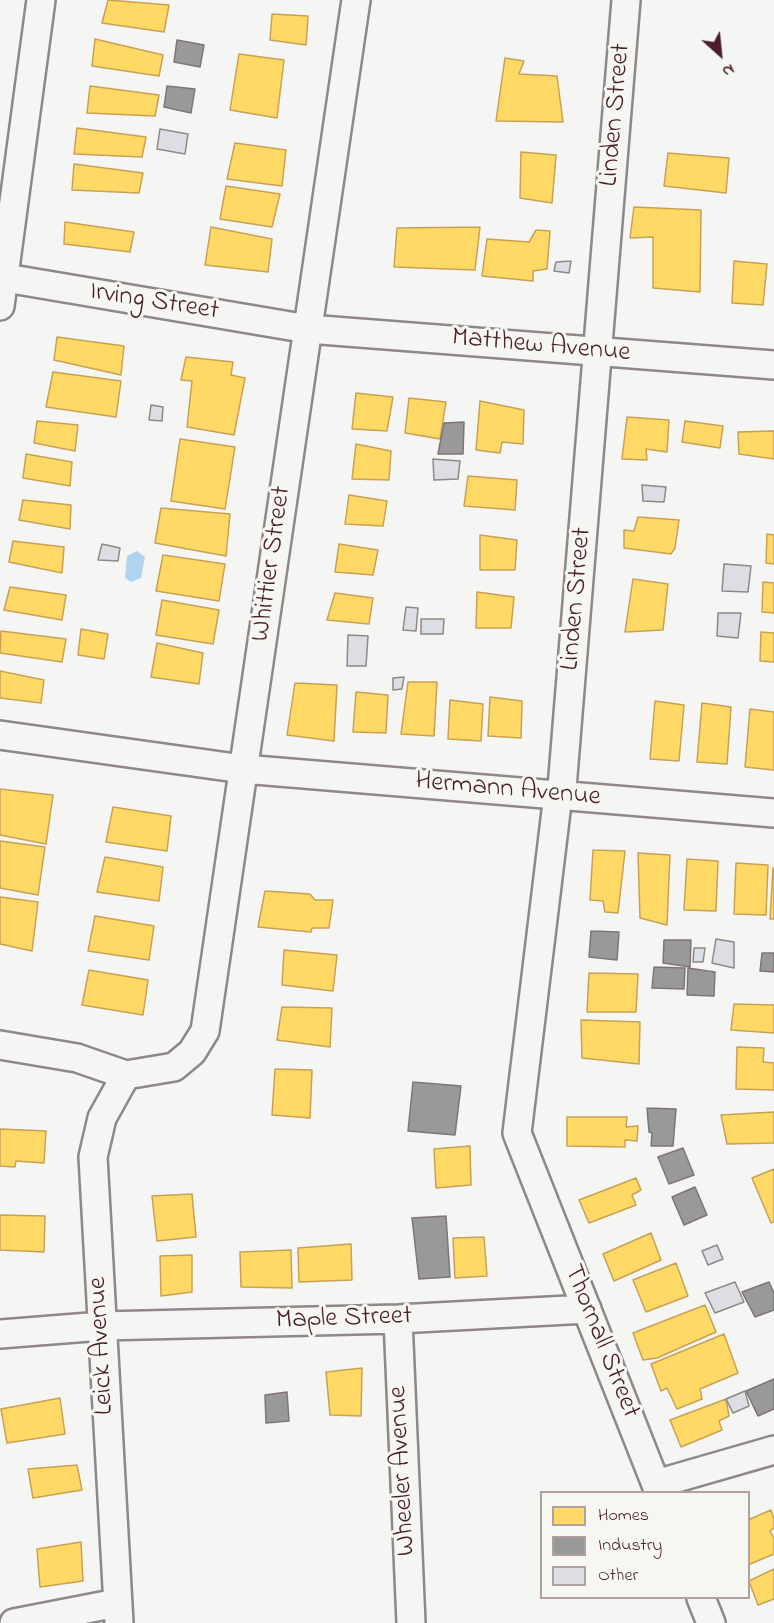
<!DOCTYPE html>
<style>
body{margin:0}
#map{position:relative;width:774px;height:1623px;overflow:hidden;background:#f5f5f3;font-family:"Indie Flower",sans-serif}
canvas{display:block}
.legend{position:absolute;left:540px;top:1491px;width:210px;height:108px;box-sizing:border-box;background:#f6f6f2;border:2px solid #b1a0a2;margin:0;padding:8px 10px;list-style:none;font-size:18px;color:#4a1f2b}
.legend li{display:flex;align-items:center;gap:12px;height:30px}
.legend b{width:30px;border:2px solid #b1a0a2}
.north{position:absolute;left:690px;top:24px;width:60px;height:60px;-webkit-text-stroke:4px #f6f6f2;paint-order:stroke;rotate:153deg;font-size:16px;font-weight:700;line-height:24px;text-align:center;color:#4a1f2b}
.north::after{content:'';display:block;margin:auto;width:21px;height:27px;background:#4a1f2b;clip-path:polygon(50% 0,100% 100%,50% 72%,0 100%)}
</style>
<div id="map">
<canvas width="774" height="1623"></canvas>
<ul class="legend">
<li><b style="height:16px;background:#ffd966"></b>Homes</li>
<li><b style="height:16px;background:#999"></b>Industry</li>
<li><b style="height:16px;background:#dcdee4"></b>Other</li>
</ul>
<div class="north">N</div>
</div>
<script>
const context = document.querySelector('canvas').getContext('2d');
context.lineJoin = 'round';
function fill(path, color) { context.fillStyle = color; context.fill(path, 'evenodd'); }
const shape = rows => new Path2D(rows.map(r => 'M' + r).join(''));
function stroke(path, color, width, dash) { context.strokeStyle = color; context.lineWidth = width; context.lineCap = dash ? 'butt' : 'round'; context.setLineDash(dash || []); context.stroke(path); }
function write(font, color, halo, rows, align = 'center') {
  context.font = font + ' "Indie Flower",sans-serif'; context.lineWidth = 6; context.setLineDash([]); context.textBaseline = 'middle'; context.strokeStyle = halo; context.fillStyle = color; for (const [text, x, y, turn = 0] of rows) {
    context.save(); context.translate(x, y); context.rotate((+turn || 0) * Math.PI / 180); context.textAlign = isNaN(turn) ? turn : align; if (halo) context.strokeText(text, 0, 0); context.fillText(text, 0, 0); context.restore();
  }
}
const water = shape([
 [137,551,145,557,141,578,131,582,125,578,127,556]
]);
const homes = shape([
 [108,0,169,5,164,32,102,23,108,0],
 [272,14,308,16,306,45,270,40,272,14],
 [95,39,163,55,159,76,92,66,95,39],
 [239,54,284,60,277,118,230,110,239,54],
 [505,58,524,61,519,74,557,76,563,122,496,121,505,58],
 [90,86,159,95,155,116,87,113,90,86],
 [77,128,146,137,142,157,74,154,77,128],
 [235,143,286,150,282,186,227,179,235,143],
 [521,152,556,155,552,203,520,198,521,152],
 [668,153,729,158,726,193,664,186,668,153],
 [74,164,143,173,139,193,72,190,74,164],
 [226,186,280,194,272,227,220,219,226,186],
 [634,207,701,210,700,292,653,288,653,237,630,238,634,207],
 [65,222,134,232,130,252,64,244,65,222],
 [211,227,272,239,268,272,205,265,211,227],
 [480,227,475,270,394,267,397,228,480,227],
 [536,230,550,231,547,269,533,271,533,281,482,276,487,239,529,242,536,230],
 [734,261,767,264,763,305,732,303,734,261],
 [57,337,124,346,121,375,54,360,57,337],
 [186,357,233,362,231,375,245,378,234,435,187,427,192,381,181,380,186,357],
 [53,372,121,381,116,417,46,407,53,372],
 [356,393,393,397,387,431,352,429,356,393],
 [409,398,446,402,440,439,405,433,409,398],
 [480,401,524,410,523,444,502,442,500,453,476,450,480,401],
 [627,417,669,420,667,452,646,449,647,460,622,459,627,417],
 [37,421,78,425,75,451,34,443,37,421],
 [685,421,723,426,720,448,682,442,685,421],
 [774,431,774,459,739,454,738,432,774,431],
 [180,439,235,447,225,509,171,501,180,439],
 [356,444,391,451,389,480,352,479,356,444],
 [26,454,72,462,70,486,23,478,26,454],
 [468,476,517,480,515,510,464,506,468,476],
 [349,495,387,501,383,526,345,524,349,495],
 [23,500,71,505,70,529,19,520,23,500],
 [161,508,230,514,226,556,155,543,161,508],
 [638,517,679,520,675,548,671,554,624,548,624,530,634,531,638,517],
 [767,534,774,535,774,564,766,563,767,534],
 [480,535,517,540,515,570,480,570,480,535],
 [13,541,64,547,62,573,9,562,13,541],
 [339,544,378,550,373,575,335,572,339,544],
 [163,555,225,564,219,601,156,591,163,555],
 [633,579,668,584,663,630,625,632,633,579],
 [763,582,774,583,774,613,762,612,763,582],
 [10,587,66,595,62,620,4,610,10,587],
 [477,592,514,597,511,628,476,628,477,592],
 [335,593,373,598,369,624,327,620,335,593],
 [162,600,219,610,213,644,156,635,162,600],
 [81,629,108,634,104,659,78,655,81,629],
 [1,631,66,639,62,662,0,653,1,631],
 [761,632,774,633,774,662,760,661,761,632],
 [157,643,203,653,199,684,151,677,157,643],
 [0,671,44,680,41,703,0,698,0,671],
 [408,682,437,682,434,736,401,734,408,682],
 [295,683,337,685,334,741,287,735,295,683],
 [356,692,388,695,386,733,353,732,356,692],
 [490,697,522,701,521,738,488,736,490,697],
 [450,700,483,704,481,741,448,739,450,700],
 [655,701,684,705,679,761,650,759,655,701],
 [702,703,731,707,727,764,697,762,702,703],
 [750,709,774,712,774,770,745,767,750,709],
 [0,789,53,795,46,844,0,835,0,789],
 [113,807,171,816,167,851,106,842,113,807],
 [0,841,45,847,38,895,0,888,0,841],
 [593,850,625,851,618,913,605,912,603,901,590,900,593,850],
 [638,853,670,855,667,925,640,918,638,853],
 [105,857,163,867,159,901,97,892,105,857],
 [687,859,718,861,716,911,684,910,687,859],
 [736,863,768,865,766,915,734,914,736,863],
 [773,868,774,868,774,919,770,919,773,868],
 [265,891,310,894,315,900,333,900,329,928,312,928,311,932,258,927,265,891],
 [0,897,38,902,32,951,0,944,0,897],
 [95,916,154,926,149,960,88,951,95,916],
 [284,950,337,955,333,991,282,985,284,950],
 [89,970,148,980,143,1015,82,1005,89,970],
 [589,973,638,974,636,1012,587,1012,589,973],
 [734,1004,774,1005,774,1033,731,1030,734,1004],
 [282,1007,332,1008,330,1047,277,1040,282,1007],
 [581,1020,640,1022,639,1064,582,1058,581,1020],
 [737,1047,764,1048,763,1062,774,1063,774,1090,736,1089,737,1047],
 [275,1069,312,1070,310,1118,272,1115,275,1069],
 [774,1112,774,1143,727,1144,721,1115,774,1112],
 [567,1117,627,1117,626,1127,638,1126,637,1141,625,1140,625,1147,567,1146,567,1117],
 [0,1129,46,1131,44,1163,16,1161,15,1167,0,1166,0,1129],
 [470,1146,471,1185,436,1188,434,1149,470,1146],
 [774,1169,774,1222,771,1223,752,1178,774,1169],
 [636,1178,641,1190,632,1195,636,1205,589,1223,579,1200,636,1178],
 [192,1194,196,1237,157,1241,152,1196,192,1194],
 [0,1215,45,1216,44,1252,0,1250,0,1215],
 [651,1233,661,1260,614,1281,603,1254,651,1233],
 [484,1237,487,1276,455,1278,453,1238,484,1237],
 [351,1244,352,1280,299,1282,298,1248,351,1244],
 [291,1250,292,1288,241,1287,240,1252,291,1250],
 [192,1255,192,1292,161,1296,160,1256,192,1255],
 [676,1263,688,1296,646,1312,633,1280,676,1263],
 [705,1305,716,1332,657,1358,643,1360,633,1333,705,1305],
 [724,1334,738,1373,700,1389,702,1399,677,1409,667,1388,661,1391,651,1364,724,1334],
 [362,1368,361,1416,330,1415,326,1372,362,1368],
 [60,1398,65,1434,7,1443,1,1409,60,1398],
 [726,1399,729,1416,719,1421,722,1430,681,1447,670,1420,726,1399],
 [77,1465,82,1490,33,1498,28,1469,77,1465],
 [771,1510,774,1519,774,1528,770,1531,774,1538,774,1554,748,1565,748,1520,771,1510],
 [81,1542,83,1581,40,1587,37,1549,81,1542],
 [774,1569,774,1599,758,1605,749,1581,774,1569]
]);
const industry = shape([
 [177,40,204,45,200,67,174,62,177,40],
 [167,86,195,89,191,113,164,107,167,86],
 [464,422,463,454,438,454,444,423,464,422],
 [591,931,619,932,617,960,589,957,591,931],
 [664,940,691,940,690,967,663,963,664,940],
 [762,953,774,953,774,972,760,971,762,953],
 [654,967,685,968,684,989,652,988,654,967],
 [688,968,715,972,714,996,687,995,688,968],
 [413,1082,461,1086,455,1135,408,1131,413,1082],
 [647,1108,676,1109,673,1146,651,1146,652,1133,649,1132,647,1108],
 [683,1148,694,1175,669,1184,658,1157,683,1148],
 [695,1187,707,1215,684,1225,672,1197,695,1187],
 [446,1216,450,1277,419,1279,412,1218,446,1216],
 [769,1282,774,1293,774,1310,755,1317,742,1292,769,1282],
 [774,1379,774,1409,758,1416,746,1391,774,1379],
 [287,1392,289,1421,266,1423,265,1395,287,1392]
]);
const building = shape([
 [160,129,188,134,185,154,157,149,160,129],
 [571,261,569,273,554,271,556,262,571,261],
 [151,405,163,407,162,421,149,420,151,405],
 [433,459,460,461,458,479,434,480,433,459],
 [642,485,666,487,664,502,643,501,642,485],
 [102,544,120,548,118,561,98,560,102,544],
 [724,564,751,566,748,592,722,591,724,564],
 [406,607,418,608,416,631,403,630,406,607],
 [718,613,741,613,738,638,717,636,718,613],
 [421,619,444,619,443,634,421,634,421,619],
 [348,635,368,636,366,666,347,666,348,635],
 [404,677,402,689,393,690,393,678,404,677],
 [716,939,734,942,734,968,712,963,716,939],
 [694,948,705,948,703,962,693,962,694,948],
 [717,1245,723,1259,708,1265,702,1251,717,1245],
 [735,1282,744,1302,715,1313,705,1293,735,1282],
 [745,1391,749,1406,733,1413,726,1399,745,1391]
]);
const street = shape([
 [626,0,562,788,558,795,517,1133,659,1492],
 [0,277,308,329,774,365],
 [0,306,41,0],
 [0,735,243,769,774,813],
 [0,1045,77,1058,126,1075,174,1067,192,1052,205,1031,356,0],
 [398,1319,411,1623],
 [0,1334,102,1326,398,1319,587,1309],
 [656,1484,774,1450],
 [701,1598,711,1623],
 [14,1623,117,1603],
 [119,1623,93,1157,102,1118,126,1075]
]);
const streetNames = [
 ["Linden Street",617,115,-85],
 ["Irving Street",154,303,9],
 ["Matthew Avenue",541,347,5],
 ["Whittier Street",273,564,-82],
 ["Linden Street",578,599,-85],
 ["Hermann Avenue",508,791,5],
 ["Maple Street",344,1320,-2],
 ["Thornall Street",600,1342,68],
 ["Leick Avenue",103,1346,-93],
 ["Wheeler Avenue",404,1471,-93]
];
fill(water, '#b0d4f0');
fill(homes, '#ffd966');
stroke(homes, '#c9a154', 1.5);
fill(industry, '#999');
stroke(industry, '#817478', 1.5);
fill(building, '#dcdee4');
stroke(building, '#8f8788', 1.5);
stroke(street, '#8f8788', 32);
stroke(street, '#f5f5f3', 27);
write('27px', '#4a1f2b', '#f6f6f2', streetNames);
</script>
